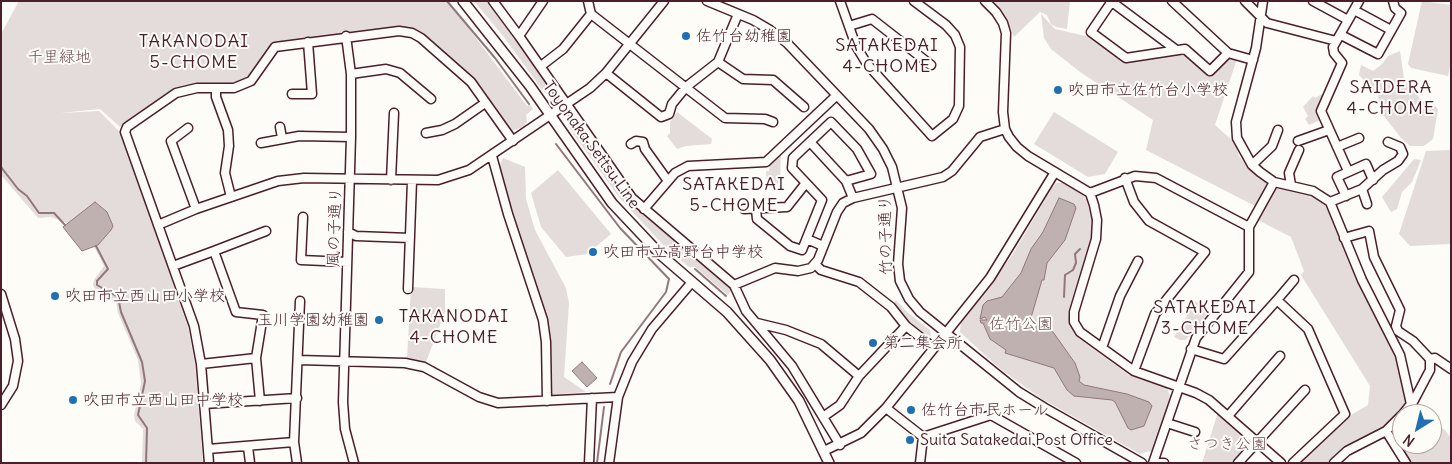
<!DOCTYPE html>
<meta charset="utf-8">
<style>
body{margin:0}
#map{position:relative;width:1452px;height:464px;overflow:hidden;background:#fdfcf7;font-family:Delius,sans-serif}
canvas{display:block}
.frame{position:absolute;inset:0;border:2px solid #4a1f2b;pointer-events:none}
.north{position:absolute;left:1392px;top:404px;width:50px;height:50px;box-sizing:border-box;background:#fdfcf7;border:1px solid #b5a4a5;border-radius:50%;rotate:216deg;font-size:14px;font-weight:700;line-height:20px;text-align:center;color:#4a1f2b}
.north::after{content:'';display:block;margin:auto;width:18px;height:22px;background:#1f6fb2;clip-path:polygon(50% 0,100% 100%,50% 72%,0 100%)}
</style>
<div id="map">
<canvas width="1452" height="464"></canvas>
<div class="frame"></div>
<div class="north">N</div>
</div>
<script>
const context = document.querySelector('canvas').getContext('2d');
context.lineJoin = 'round';
function fill(path, color) { context.fillStyle = color; context.fill(path, 'evenodd'); }
const shape = rows => new Path2D(rows.map(r => 'M' + r).join(''));
function stroke(path, color, width, dash) { context.strokeStyle = color; context.lineWidth = width; context.lineCap = dash ? 'butt' : 'round'; context.setLineDash(dash || []); context.stroke(path); }
function write(font, color, halo, rows, align = 'center') {
  context.font = font + ' Delius,"Klee One",sans-serif'; context.lineWidth = 4; context.setLineDash([]); context.textBaseline = 'middle'; context.strokeStyle = halo; context.fillStyle = color; for (const [text, x, y, turn = 0] of rows) {
    context.save(); context.translate(x, y); context.rotate((+turn || 0) * Math.PI / 180); context.textAlign = isNaN(turn) ? turn : align; if (halo) context.strokeText(text, 0, 0); context.fillText(text, 0, 0); context.restore();
  }
}
const green = shape([
 [19,1,448,1,527,106,530,104,533,109,526,115,527,122,523,127,512,131,507,128,430,43,398,28,272,44,249,78,233,85,175,89,120,127,100,109,60,113,99,111,121,133,188,327,195,364,203,463,142,463,143,429,135,421,134,415,141,384,138,360,118,313,116,302,96,291,93,285,94,280,104,266,96,250,72,225,51,217,38,218,1,175,1,34],
 [474,1,488,1,493,5,555,94,551,97,543,91,504,37],
 [994,1,1070,1,1067,29,1056,27,1051,24,1047,15,1040,12,1014,37,1008,22,1000,8],
 [1422,1,1451,5,1451,62,1448,76,1411,68,1408,64],
 [1041,14,1055,29,1086,36,1090,35,1126,61,1184,51,1211,75,1227,58,1230,56,1237,59,1215,125,1235,143,1239,156,1247,166,1266,182,1267,186,1255,206,1146,150,1153,120,1080,72,1051,49,1044,38],
 [1400,51,1404,79,1422,101,1430,101,1438,109,1433,139,1424,146,1410,146,1401,138,1380,111,1378,95,1359,75,1361,65,1373,71,1382,64,1388,56],
 [1322,94,1325,97,1323,119,1309,125,1305,119,1308,116,1303,107,1313,96,1315,98],
 [677,112,712,139,711,144,686,146,677,149,667,136,670,133,670,122],
 [1054,112,1118,152,1105,174,1088,177,1034,144],
 [573,119,592,146,592,152,604,168,728,285,732,290,728,295,695,267,689,267,666,248,619,197,570,129,568,123],
 [781,149,780,182,776,185,767,186,766,171,769,171,770,164],
 [1451,150,1451,244,1410,246,1399,234,1426,151],
 [503,158,525,167,526,199,535,230,566,288,569,303,564,377,586,392,551,395,549,341,545,318,499,167],
 [1414,159,1421,160,1412,182,1402,192,1397,209,1391,212,1382,197],
 [558,170,611,234,587,254,566,257,541,227,531,193],
 [1056,183,1063,183,1082,195,1087,200,1092,222,1091,238,1068,312,1070,325,1078,338,1129,375,1167,388,1170,396,1154,450,1140,454,1042,399,999,368,960,332,961,322,1011,257,1052,188],
 [1278,187,1305,192,1315,196,1323,202,1331,214,1351,268,1353,267,1396,355,1407,389,1406,407,1384,428,1331,463,1298,463,1351,415,1368,405,1370,386,1301,275,1304,271,1291,237,1258,220,1273,190,1275,191],
 [411,287,445,289,445,312,426,362,407,358],
 [896,300,908,313,930,330,931,335,928,340,909,326,892,305],
 [1196,301,1208,313,1186,340,1180,340,1174,337],
 [1218,412,1251,441,1235,463,1202,463],
 [1402,419,1402,444,1432,444,1432,422,1445,430,1451,438,1451,463,1409,463,1391,434,1392,429]
]);
const water = shape([
 [1059,198,1074,204,1076,208,1065,240,1047,263,1044,280,1042,280,1030,321,1053,332,1075,363,1080,377,1079,381,1084,385,1127,394,1149,402,1152,406,1144,426,1131,430,1128,428,1115,402,1112,400,1074,396,1067,390,1054,368,1005,353,1006,350,990,339,983,323,981,323,980,320,987,320,985,317,980,319,983,305,987,301,1002,297,1021,273,1031,249,1043,232,1059,198],
 [95,202,107,212,113,226,111,230,98,245,82,251,63,227,95,202],
 [582,362,597,378,587,387,572,371,582,362]
]);
const stream = shape([
 [447,1,495,58,529,104],
 [556,144,620,228,669,279,666,292,621,352,610,384],
 [1,167,18,189,27,196,39,213,54,213,65,225],
 [96,246,108,269,97,281,97,285,118,297,121,312,142,362,145,381,138,415,147,428,146,463],
 [695,269,726,296],
 [1064,297,1065,275,1073,270,1076,263,1075,254,1080,249],
 [597,463,604,407]
]);
const minor = shape([
 [493,1,519,36,543,1],
 [588,1,591,14,725,118,765,119,773,122],
 [707,1,753,20,770,30,787,43,869,129,883,149,892,167,902,208,898,264,900,281,909,299,920,312,1019,392,1045,408,1142,463],
 [840,1,856,46,867,64,932,136,953,119,959,106,960,47,955,35,946,25,914,1],
 [985,1,996,12,1003,23,1006,33,1003,112,1005,129,1009,137,1017,147,1028,156,1090,193,1094,205,1097,220,1096,239,1074,312,1074,322,1080,332,1134,371,1196,393,1209,400,1281,463],
 [1112,1,1091,32,1126,58,1185,49,1210,71,1228,53],
 [1172,1,1228,53,1253,60],
 [1245,1,1267,23,1336,41],
 [1263,1,1256,48,1236,122,1237,138,1252,165,1260,172,1274,182,1313,191,1330,202,1362,280,1400,355,1411,404,1403,414],
 [1313,1,1348,20],
 [1112,2,1175,49],
 [1354,10,1391,30],
 [849,26,872,19,931,65],
 [1341,35,1378,54,1401,13,1395,8,1393,1],
 [346,36,351,74,351,137,343,402,345,429,354,463],
 [519,36,632,198,734,285,746,311,792,366,840,445],
 [718,62,743,79,773,80,804,107],
 [541,66,563,49,591,14],
 [606,73,661,117,669,114,672,104,686,87,718,62,738,14],
 [351,74,386,69,400,73,431,99],
 [216,89,216,97,228,130,229,146,225,173,231,197],
 [292,94,312,94,308,42],
 [280,127,282,138],
 [188,128,171,141,196,209],
 [426,133,442,130,455,124,485,103],
 [1298,141,1329,130],
 [810,142,846,181,853,198],
 [261,143,299,136,351,137],
 [631,144,636,141,643,142,645,149,668,181],
 [1337,147,1359,138],
 [492,156,508,214,543,320,546,342,547,401],
 [1252,165,1272,146,1278,130],
 [1348,171,1321,111,1342,63,1334,53,1333,47,1359,1],
 [1125,178,1134,202,1149,221,1205,252,1155,314,1134,371],
 [391,180,394,113],
 [1291,185,1289,173,1299,150],
 [1362,189,1367,204],
 [1090,193,1135,176,1156,178,1249,227],
 [1346,196,1337,177,1366,164,1373,180],
 [1330,202,1362,189,1383,170,1398,161,1403,154,1400,147,1388,142],
 [644,209,675,173,688,166,766,162,836,96],
 [744,209,787,207,806,183],
 [756,209,757,219,790,246,802,250,822,200,792,168,793,158,831,122,857,149,871,174,846,181],
 [303,217,301,260,347,262],
 [158,225,196,209,278,181,304,178,438,180,469,170,590,88,606,73,664,1],
 [348,232,356,236,410,238],
 [1344,238,1369,231,1374,257,1400,310,1396,326,1398,331,1413,341,1430,359,1430,370,1412,404],
 [807,239,823,246],
 [214,251,266,231],
 [815,264,821,270,859,282,891,307,906,326,934,348],
 [173,266,214,251,236,312,263,315,256,358,201,364],
 [734,285,775,268,798,271,811,268,818,260,837,212,843,203,853,198,943,177,952,171,980,137,1005,129],
 [408,289,412,181],
 [1,294,15,339,18,361,13,386,1,405],
 [1277,300,1294,280],
 [757,323,786,330,821,344,859,376],
 [1102,348,1120,296,1138,261],
 [1191,349,1224,359,1277,300,1308,329,1345,414,1293,463],
 [256,358,260,401],
 [1430,359,1435,358,1451,369],
 [299,360,405,363,424,367,479,397,498,403,618,397],
 [204,404,297,398],
 [886,408,923,437],
 [1228,416,1280,356],
 [823,417,840,405,859,376,906,326],
 [1167,423,1195,432],
 [1386,431,1406,463],
 [923,437,991,415,1076,463],
 [294,442,297,463],
 [248,447,250,463],
 [208,449,294,442,300,301],
 [824,451,861,433,886,408,990,278,1055,172],
 [209,463,201,364,194,326,125,132,127,127,176,93,197,88,234,88,251,81,275,47,399,31,412,33,421,38,471,82,513,141],
 [589,463,592,398],
 [609,463,618,397,632,362,652,329,692,282],
 [920,463,923,437],
 [1153,463,1196,338,1249,272,1249,227,1274,182],
 [1160,463,1164,463],
 [1238,463,1305,390],
 [1334,463,1347,451,1386,431,1402,415]
]);
const major = shape([
 [463,1,530,86,612,203,661,255,727,312,770,360,799,401,829,463]
]);
const markers = [
 [686,36,5,"#1f6fb2"],
 [1058,90,5,"#1f6fb2"],
 [593,252,5,"#1f6fb2"],
 [55,296,5,"#1f6fb2"],
 [379,320,5,"#1f6fb2"],
 [873,343,5,"#1f6fb2"],
 [73,400,5,"#1f6fb2"],
 [911,410,5,"#1f6fb2"],
 [910,440,5,"#1f6fb2"]
];
const poiNames = [
 ["佐竹台幼稚園",696,36],
 ["吹田市立佐竹台小学校",1068,90],
 ["吹田市立高野台中学校",603,252],
 ["吹田市立西山田小学校",65,296],
 ["玉川学園幼稚園",369,320,"right"],
 ["第二集会所",883,343],
 ["吹田市立西山田中学校",83,400],
 ["佐竹台市民ホール",921,410],
 ["Suita Satakedai Post Office",920,440]
];
const parkNames = [
 ["千里緑地",59,57],
 ["佐竹公園",1021,324],
 ["さつき公園",1227,444]
];
const streetNames = [
 ["Toyonaka Settsu Line",591,145,54],
 ["風の子通り",335,227,-88],
 ["竹の子通り",886,235,-91]
];
const neighbourhoodNames = [
 ["TAKANODAI",194,42],
 ["5-CHOME",194,63],
 ["SATAKEDAI",887,46],
 ["4-CHOME",887,67],
 ["SAIDERA",1391,88],
 ["4-CHOME",1391,109],
 ["SATAKEDAI",734,185],
 ["5-CHOME",734,206],
 ["SATAKEDAI",1205,308],
 ["3-CHOME",1205,329],
 ["TAKANODAI",454,317],
 ["4-CHOME",454,338]
];
fill(green, '#e3dcda');
fill(water, '#c0b1b1');
stroke(water, '#91777b', 1);
stroke(stream, '#91777b', 2);
stroke(minor, '#4a1f2b', 11);
stroke(major, '#4a1f2b', 12);
stroke(minor, '#fdfcf7', 8);
stroke(major, '#fdfcf7', 9);
for (const [x, y, r, color] of markers) { const dot = new Path2D(); dot.arc(x, y, r, 0, 2 * Math.PI); context.fillStyle = color; context.fill(dot); stroke(dot, '#fdfcf7', 2); }
write('16px', '#4a1f2b', '#fdfcf7', poiNames, 'left');
write('16px', '#704e57', '#fdfcf7', parkNames);
write('16px', '#4a1f2b', '#fdfcf7', streetNames);
context.letterSpacing = '1px';
write('18px', '#4a1f2b', '#fdfcf7', neighbourhoodNames);
context.letterSpacing = '0px';
</script>
